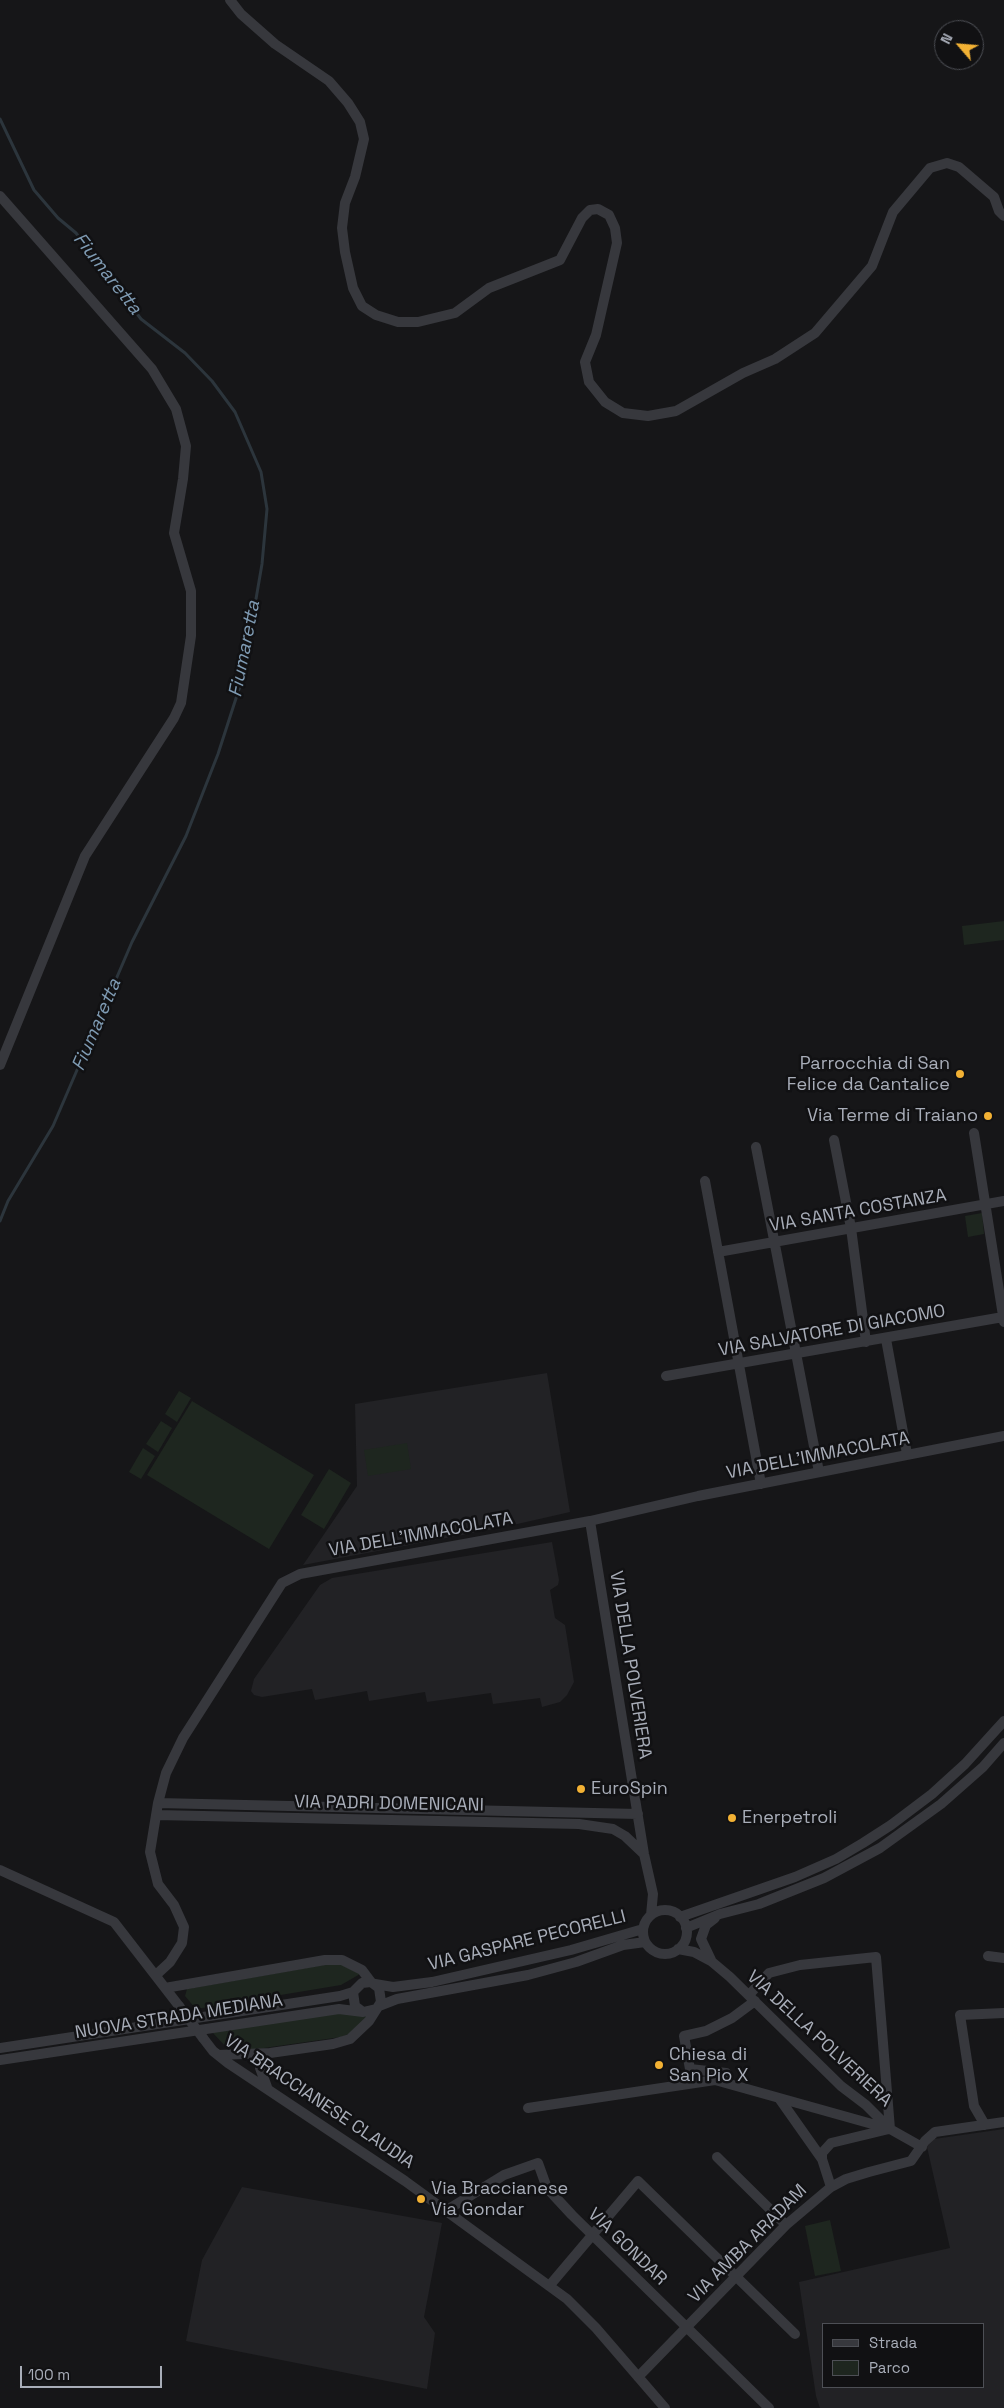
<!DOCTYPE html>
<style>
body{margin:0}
#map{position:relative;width:1004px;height:2408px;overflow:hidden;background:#161618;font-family:"Space Grotesk",sans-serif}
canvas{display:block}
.legend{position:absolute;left:822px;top:2323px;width:162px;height:65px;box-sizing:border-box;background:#111113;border:1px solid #4d4f55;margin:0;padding:6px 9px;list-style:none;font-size:15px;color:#a8adb8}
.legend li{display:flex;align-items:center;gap:10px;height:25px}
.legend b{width:25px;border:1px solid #4d4f55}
.north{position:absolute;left:934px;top:20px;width:50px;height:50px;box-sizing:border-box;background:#111113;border:1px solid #4d4f55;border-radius:50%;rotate:297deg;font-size:14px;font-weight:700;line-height:20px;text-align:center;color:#a8adb8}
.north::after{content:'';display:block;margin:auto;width:18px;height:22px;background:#f2b134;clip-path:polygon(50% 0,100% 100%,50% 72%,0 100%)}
.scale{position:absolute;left:20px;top:2366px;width:142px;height:22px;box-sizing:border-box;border:2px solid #a8adb8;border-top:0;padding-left:6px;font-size:15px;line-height:18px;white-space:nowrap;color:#a8adb8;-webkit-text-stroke:4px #111113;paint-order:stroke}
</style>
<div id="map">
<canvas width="1004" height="2408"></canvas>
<ul class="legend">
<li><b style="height:6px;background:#37383d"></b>Strada</li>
<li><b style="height:14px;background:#1e261f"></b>Parco</li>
</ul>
<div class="north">N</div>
<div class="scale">100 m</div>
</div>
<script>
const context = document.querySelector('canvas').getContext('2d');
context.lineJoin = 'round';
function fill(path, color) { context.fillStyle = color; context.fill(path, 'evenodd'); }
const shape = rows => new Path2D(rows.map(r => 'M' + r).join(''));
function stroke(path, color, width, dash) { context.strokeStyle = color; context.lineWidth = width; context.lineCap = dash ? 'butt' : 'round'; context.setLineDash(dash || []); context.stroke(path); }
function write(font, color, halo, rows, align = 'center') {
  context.font = font + ' "Space Grotesk",sans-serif'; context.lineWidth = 5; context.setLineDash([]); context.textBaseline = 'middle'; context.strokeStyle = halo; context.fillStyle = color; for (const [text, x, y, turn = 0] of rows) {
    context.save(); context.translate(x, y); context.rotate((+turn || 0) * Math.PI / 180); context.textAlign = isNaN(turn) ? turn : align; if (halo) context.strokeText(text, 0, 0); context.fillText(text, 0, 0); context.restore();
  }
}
const built = shape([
 [547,1373,570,1512,513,1525,508,1522,497,1524,494,1529,303,1565,357,1486,355,1404],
 [552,1542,559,1580,558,1585,550,1590,555,1618,565,1625,574,1682,567,1695,560,1702,542,1707,540,1698,493,1704,491,1693,427,1702,425,1692,369,1701,367,1691,315,1700,312,1689,262,1697,254,1695,251,1691,254,1679,320,1585,332,1578],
 [1004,2129,1004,2408,820,2408,816,2396,799,2282,950,2248,927,2147,929,2142,934,2139],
 [823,2324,983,2324,983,2387,823,2387],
 [242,2187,442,2223,424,2317,435,2333,427,2389,186,2341,202,2260]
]);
const green = shape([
 [1004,921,1004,940,964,945,962,926],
 [982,1213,984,1234,968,1237,965,1216],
 [179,1391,191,1398,177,1422,165,1414],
 [192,1401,314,1475,269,1549,147,1475],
 [161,1421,172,1428,158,1452,146,1444],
 [407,1443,411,1469,368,1476,364,1450],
 [143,1448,155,1456,141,1479,129,1472],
 [329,1469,351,1483,324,1529,301,1515],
 [340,1964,360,1974,341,1985,196,2009,185,1996,187,1989,323,1965],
 [339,2012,370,2015,349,2034,341,2037,250,2050,227,2048,212,2032],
 [830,2220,841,2271,815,2276,805,2226]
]);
const stream = shape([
 [0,119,34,190,58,218,76,233,141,319,185,353,212,381,235,412,261,472,267,509,262,564,250,634,240,686,218,754,186,836,132,942,53,1126,8,1201,0,1221]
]);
const minor = shape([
 [230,0,241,14,275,44,329,81,348,103,360,122,364,139,355,177,345,203,342,228,345,252,353,288,362,306,376,315,398,322,418,322,455,313,489,288,560,260,582,218,590,210,598,209,609,215,615,228,617,243,596,335,585,362,589,382,605,402,623,413,648,416,676,411,743,373,775,359,815,333,872,266,893,212,930,168,947,163,959,167,994,197,999,211,1004,216],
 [0,196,152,369,176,409,186,446,183,479,174,533,191,591,191,636,181,703,174,718,85,856,0,1065],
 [974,1133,1004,1322],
 [834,1140,851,1228,866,1342],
 [756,1147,819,1472],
 [705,1181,761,1484],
 [718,1252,1004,1201],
 [886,1339,907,1454],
 [666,1376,1003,1317],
 [590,1521,644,1854,653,1894,651,1915],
 [158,1803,638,1814],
 [156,1815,579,1824,613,1829,625,1836,644,1854],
 [0,1870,114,1922,179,2006],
 '643 1932a22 22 0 1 1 44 0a22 22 0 1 1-44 0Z',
 [680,1917,795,1877,836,1859,863,1843,891,1825,932,1794,965,1764,1004,1721],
 [686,1928,720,1914,759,1904,824,1878,880,1848,941,1804,983,1767,1004,1743],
 [678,1949,694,1952,711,1961,730,1977,841,2086,866,2105,890,2129,922,2147],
 [988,1956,1004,1958],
 [711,1960,701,1939,706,1925,715,1918],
 [156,1975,170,1962,182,1943,184,1927,174,1905,158,1884,150,1852,158,1803,166,1773,183,1738,282,1583,300,1574,590,1521,698,1496,1004,1436],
 [375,1984,393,1987,432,1982,571,1950,643,1929],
 [165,1988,325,1960,342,1960,362,1970,371,1982],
 [749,1995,769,1973,800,1965,876,1957,890,2129],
 [379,2006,397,1999,528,1975,576,1962,623,1945,645,1942],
 [203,2038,213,2051,228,2063,405,2181,567,2299,596,2328,665,2408],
 [0,2048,340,1996,353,1992],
 [218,2055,270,2053,333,2044,350,2039,369,2021,381,2002,379,1988,371,1982,362,1983,353,1992,355,2006,363,2012,376,2009],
 [0,2060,339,2009,363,2012],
 [729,2084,726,2073,690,2069,684,2036,706,2031,732,2018,755,2001],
 [267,2087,260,2068,263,2058,270,2053],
 [779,2098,822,2159],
 [528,2108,715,2080,890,2129],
 [985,2125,974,2106,960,2015,1004,2013],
 [717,2157,786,2225],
 [831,2187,822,2159,822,2153,831,2143,889,2129],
 [447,2210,504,2175,538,2163,547,2188,572,2215,769,2408],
 [550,2285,638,2181,795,2334],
 [638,2377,786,2225,831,2187,846,2179,869,2172,911,2161,925,2141,935,2132,1004,2122]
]);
const minorBridge = shape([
 [179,2006,203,2038]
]);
const markers = [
 [960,1074,5,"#f2b134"],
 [988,1116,5,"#f2b134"],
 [581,1789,5,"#f2b134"],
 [732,1818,5,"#f2b134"],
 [659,2065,5,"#f2b134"],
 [421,2199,5,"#f2b134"]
];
const poiNames = [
 ["Parrocchia di San",950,1064,"right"],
 ["Felice da Cantalice",950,1085,"right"],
 ["Via Terme di Traiano",978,1116,"right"],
 ["EuroSpin",591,1789],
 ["Enerpetroli",742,1818],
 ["Chiesa di",669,2055],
 ["San Pio X",669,2076],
 ["Via Braccianese",431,2189],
 ["Via Gondar",431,2210]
];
const streetNames = [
 ["VIA SANTA COSTANZA",858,1211,-10],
 ["VIA SALVATORE DI GIACOMO",832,1331,-10],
 ["VIA DELL'IMMACOLATA",818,1456,-11],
 ["VIA DELL'IMMACOLATA",421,1535,-10],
 ["VIA DELLA POLVERIERA",630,1665,81],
 ["VIA PADRI DOMENICANI",389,1804,1],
 ["VIA GASPARE PECORELLI",527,1941,-14],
 ["NUOVA STRADA MEDIANA",179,2017,-9],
 ["VIA DELLA POLVERIERA",819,2039,43],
 ["VIA BRACCIANESE CLAUDIA",319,2102,34],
 ["VIA AMBA ARADAM",748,2244,-45],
 ["VIA GONDAR",627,2247,44]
];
const waterNames = [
 ["Fiumaretta",107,274,52],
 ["Fiumaretta",245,649,-79],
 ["Fiumaretta",97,1025,-67]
];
fill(built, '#222225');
fill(green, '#1e261f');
stroke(stream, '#2c353c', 3);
stroke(minor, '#37383d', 10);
stroke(minorBridge, '#37383d', 10);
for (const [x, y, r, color] of markers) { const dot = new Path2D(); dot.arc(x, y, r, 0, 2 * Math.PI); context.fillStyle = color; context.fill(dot); stroke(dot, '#111113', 2); }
write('18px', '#a8adb8', '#111113', poiNames, 'left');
write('18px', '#a8adb8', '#111113', streetNames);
write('italic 19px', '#7f9bb3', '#111113', waterNames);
</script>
